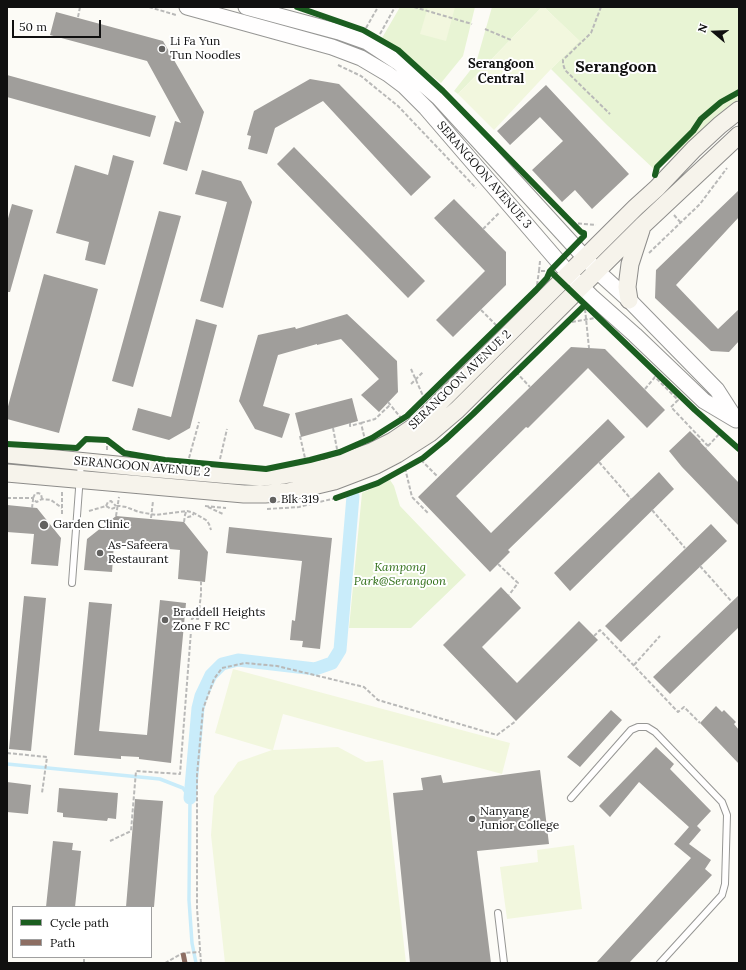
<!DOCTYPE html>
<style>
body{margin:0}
#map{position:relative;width:746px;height:970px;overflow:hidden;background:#fcfbf6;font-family:Lora,serif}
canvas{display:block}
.frame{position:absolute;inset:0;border:8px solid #101010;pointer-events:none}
.legend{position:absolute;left:12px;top:906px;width:140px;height:52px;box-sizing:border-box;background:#fff;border:1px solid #9f9f9f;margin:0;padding:5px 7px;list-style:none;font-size:12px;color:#101010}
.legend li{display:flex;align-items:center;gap:8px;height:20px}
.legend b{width:20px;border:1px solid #9f9f9f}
.north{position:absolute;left:694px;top:12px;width:40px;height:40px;-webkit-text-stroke:3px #fff;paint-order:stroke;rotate:289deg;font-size:11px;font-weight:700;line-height:16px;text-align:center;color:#101010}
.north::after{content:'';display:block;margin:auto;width:14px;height:18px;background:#101010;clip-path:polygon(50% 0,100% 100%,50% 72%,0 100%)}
.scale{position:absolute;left:12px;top:20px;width:89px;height:18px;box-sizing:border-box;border:2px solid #101010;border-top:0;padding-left:5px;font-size:12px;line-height:14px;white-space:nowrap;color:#101010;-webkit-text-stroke:3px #fff;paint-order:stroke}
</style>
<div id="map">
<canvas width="746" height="970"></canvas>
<div class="frame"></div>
<ul class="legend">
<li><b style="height:5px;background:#1b5e20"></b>Cycle path</li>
<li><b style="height:5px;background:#8d6e63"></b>Path</li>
</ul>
<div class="north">N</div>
<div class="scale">50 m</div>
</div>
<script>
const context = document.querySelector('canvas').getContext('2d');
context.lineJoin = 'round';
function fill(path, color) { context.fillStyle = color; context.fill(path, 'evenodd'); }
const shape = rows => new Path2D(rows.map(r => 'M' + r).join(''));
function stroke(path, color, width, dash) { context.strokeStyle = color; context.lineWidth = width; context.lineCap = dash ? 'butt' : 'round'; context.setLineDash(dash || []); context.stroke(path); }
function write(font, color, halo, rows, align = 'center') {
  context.font = font + ' Lora,serif'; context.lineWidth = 4; context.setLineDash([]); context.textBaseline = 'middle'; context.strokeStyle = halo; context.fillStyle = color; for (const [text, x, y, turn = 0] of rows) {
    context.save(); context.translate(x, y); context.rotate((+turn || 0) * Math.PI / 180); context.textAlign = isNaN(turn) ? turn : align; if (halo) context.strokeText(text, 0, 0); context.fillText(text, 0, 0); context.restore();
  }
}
const green = shape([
 [400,7,475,7,463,56,441,83,382,38],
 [492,7,542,7,458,94,454,91,476,63],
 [544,7,739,7,739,99,656,171,607,125,551,69,579,41],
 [390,480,394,486,400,506,466,575,411,628,349,628,362,493]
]);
const pitch = shape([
 [428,7,455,7,446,41,420,34],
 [542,7,544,7,580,41,551,69,494,130,458,94],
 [233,669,510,743,502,774,283,714,273,750,338,747,366,762,383,760,406,963,225,963,211,835,214,796,238,762,272,750,215,733],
 [574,845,582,909,507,919,500,867,538,862,537,850]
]);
const stream = shape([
 [7,764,160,779,183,788,190,798,189,900,192,943,196,963]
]);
const canal = shape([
 [190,798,198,708,201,696,211,675,222,664,238,660,315,669,332,663,340,650,353,496]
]);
const building = shape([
 [56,12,163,41,204,112,187,171,163,164,175,121,181,123,147,61,50,35],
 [7,75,156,116,150,137,7,97],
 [310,79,339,84,431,177,411,196,323,101,275,128,267,154,248,149,251,136,247,135,254,111],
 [546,85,629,174,592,209,575,190,562,202,532,170,563,141,540,117,510,145,497,131],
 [294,147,425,281,408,298,277,164],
 [113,155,134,161,105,265,85,260,89,242,56,233,75,165,108,175],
 [202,170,241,181,252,202,223,308,200,301,227,202,195,194],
 [739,190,739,217,676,285,718,329,739,309,739,341,729,352,711,351,655,298,656,270],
 [454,199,506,252,506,285,453,337,436,320,485,271,434,218],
 [12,204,33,210,10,292,7,292,7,222],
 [159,211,181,216,133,387,112,381],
 [44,274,98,289,59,433,7,419,7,410],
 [347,314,397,361,398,392,379,412,361,395,379,379,341,339,317,345,317,344,278,355,263,406,290,414,282,438,255,429,239,401,258,335,295,327,296,329],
 [196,319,217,325,190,428,169,440,132,430,138,408,171,417],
 [571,347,605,349,665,410,647,428,588,368,528,428,526,427,456,496,491,533,608,419,625,437,508,550,510,552,490,572,418,497],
 [352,398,358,421,301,437,295,413],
 [690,431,701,442,700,442,739,483,739,526,682,467,669,451],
 [659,472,674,489,570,591,554,573],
 [7,505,37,508,61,538,58,566,31,564,34,534,7,532],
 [116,516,184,522,208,552,205,582,178,579,180,550,114,544,112,572,84,570,87,539],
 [711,524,727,541,621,642,605,626],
 [229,527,332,538,320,649,302,647,303,641,290,640,292,620,295,621,302,561,226,553],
 [501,587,521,608,482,647,517,683,579,621,598,640,516,721,443,645],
 [739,595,739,627,670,694,653,677],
 [24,596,46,598,31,751,9,749],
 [160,600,186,603,171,763,139,759,139,757,121,756,121,759,74,755,89,602,112,604,99,731,147,735],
 [716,706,722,712,724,710,736,722,734,724,739,730,739,764,700,723],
 [611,710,622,720,580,767,567,757],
 [656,747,674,764,670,769,711,811,697,826,701,830,689,844,711,860,705,869,712,875,629,963,596,963,691,858,674,844,689,827,639,782,610,817,599,806],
 [540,770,549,844,477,851,491,963,410,963,393,793,423,790,421,778,441,775,443,783],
 [7,782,31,785,28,814,7,812],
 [59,788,118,793,116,819,108,818,107,821,63,817,63,813,57,812],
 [135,799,163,801,154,907,126,907],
 [53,841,73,843,72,850,81,851,75,907,46,907]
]);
const path = shape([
 [149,7,176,15],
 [414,7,472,24],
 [601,7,591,33,563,60,563,64,565,70,610,114],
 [78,17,80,7],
 [366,28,378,7],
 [485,29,511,40],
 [380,34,395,7],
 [338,65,361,76,398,106,476,188],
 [674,215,681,223],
 [572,223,596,225],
 [483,229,499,213],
 [649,253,700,204,727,168],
 [540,261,539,271,548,271],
 [537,285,539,271],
 [585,309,589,348],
 [481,310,498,327],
 [566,323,595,318],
 [411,369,424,398],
 [516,372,530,387],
 [411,384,423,372],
 [645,389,655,377,678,400,671,407,708,446,706,448],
 [388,402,401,418],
 [350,423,350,426,361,423,365,440],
 [361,423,375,419,390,405],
 [333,428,337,449],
 [300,436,305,458],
 [708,446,721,432],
 [107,450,107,440],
 [189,458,199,422],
 [220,459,227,429],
 [421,460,438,477],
 [599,462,631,499],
 [405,468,412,497,428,513],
 [7,498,33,498,33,500,37,502,42,499,51,500,62,508],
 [33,498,35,494,38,493,41,494,42,499],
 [106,506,108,502,111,501,116,506],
 [205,506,226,508],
 [208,507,223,514],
 [32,508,33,500],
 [267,509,299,507,336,498],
 [652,510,685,548],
 [89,511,106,506,111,509,114,508,116,506,120,506,126,507,139,512,156,515,187,511,194,513,206,520,209,524,211,530],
 [186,512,185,515,188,517,192,516,194,513],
 [62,514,62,492],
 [116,516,119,497],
 [151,518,153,501],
 [184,522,185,515],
 [498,564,518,583,509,595],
 [700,566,732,602],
 [594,636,600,630,678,712,684,707,700,723],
 [634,665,660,636],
 [7,753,47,757,42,793],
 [110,841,131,831,136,771,180,774,192,618,198,619,201,594,201,581],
 [84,963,84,957],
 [165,963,183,953,200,952],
 [201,963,197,908,197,775,203,709,214,679,222,668,245,663,277,666,364,687,378,700,497,735,516,721]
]);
const service = shape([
 [72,583,81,462],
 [571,798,631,730,638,727,647,727,655,732,722,802,727,815,725,884,722,895,660,963],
 [498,913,504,963]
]);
const tertiary = shape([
 [187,7,332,47,361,58,388,74,404,86,426,108,569,274,591,296,635,335,704,401,736,420],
 [246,7,339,32,367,42,399,63,438,97,597,271,629,300,717,390,735,418]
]);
const secondary = shape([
 [629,300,627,287,630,264,641,230],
 [7,454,137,467,231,475,260,477,276,476,326,468,371,452,393,441,418,424,636,207,657,188,694,149,720,125,739,110],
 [7,473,244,494,265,494,288,492,334,481,376,465,397,454,430,433,457,410,642,226,739,135]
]);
const quiet = shape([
 [183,953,185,963]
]);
const cycleway = shape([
 [655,175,657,167,693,131,701,119,721,102,739,92],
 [550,271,695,410,739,449],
 [7,444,77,448,86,439,107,440,124,453,165,460,266,469,310,460,340,452,372,438,407,416,536,290,547,278,550,271,584,236,584,233,581,232,443,91,398,50,363,30,297,7],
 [336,498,378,483,423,458,445,440,473,414,585,305]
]);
const markers = [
 [162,49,4,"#636260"],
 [273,500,4,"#636260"],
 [44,525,5,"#636260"],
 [100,553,4,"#636260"],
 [165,620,4,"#636260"],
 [472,819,4,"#636260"]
];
const poiNames = [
 ["Li Fa Yun",170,42],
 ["Tun Noodles",170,56],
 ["Blk 319",281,500],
 ["Garden Clinic",53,525],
 ["As-Safeera",108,546],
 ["Restaurant",108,560],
 ["Braddell Heights",173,613],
 ["Zone F RC",173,627],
 ["Nanyang",480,812],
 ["Junior College",480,826]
];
const streetNames = [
 ["SERANGOON AVENUE 3",484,175,49],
 ["SERANGOON AVENUE 2",460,380,-44],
 ["SERANGOON AVENUE 2",142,467,5]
];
const parkNames = [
 ["Kampong",400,568],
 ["Park@Serangoon",400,582]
];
const neighbourhoodNames = [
 ["Serangoon",501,64],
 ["Central",501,79]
];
const districtNames = [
 ["Serangoon",616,67]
];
fill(green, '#e8f4d4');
fill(pitch, '#f2f7de');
stroke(stream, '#c9ecfa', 3.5);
stroke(canal, '#c9ecfa', 13);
fill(building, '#a09e9b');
stroke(service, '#969694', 8);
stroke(tertiary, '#969694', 17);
stroke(secondary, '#8d8c8a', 19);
stroke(path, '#b9b9b8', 2, [4, 2]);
stroke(service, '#fffefe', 6);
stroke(tertiary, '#fffefe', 15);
stroke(secondary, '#f6f3eb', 17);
stroke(quiet, '#8d6e63', 5, [10, 5]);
stroke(cycleway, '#1b5e20', 6);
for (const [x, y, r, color] of markers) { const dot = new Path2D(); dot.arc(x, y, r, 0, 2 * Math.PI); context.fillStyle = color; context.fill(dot); stroke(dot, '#fff', 1.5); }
write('12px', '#101010', '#fff', poiNames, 'left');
write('12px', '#101010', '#fff', streetNames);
write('italic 12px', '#316f19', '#fff', parkNames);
write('bold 13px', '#101010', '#fff', neighbourhoodNames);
write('bold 16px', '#101010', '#fff', districtNames);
</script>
